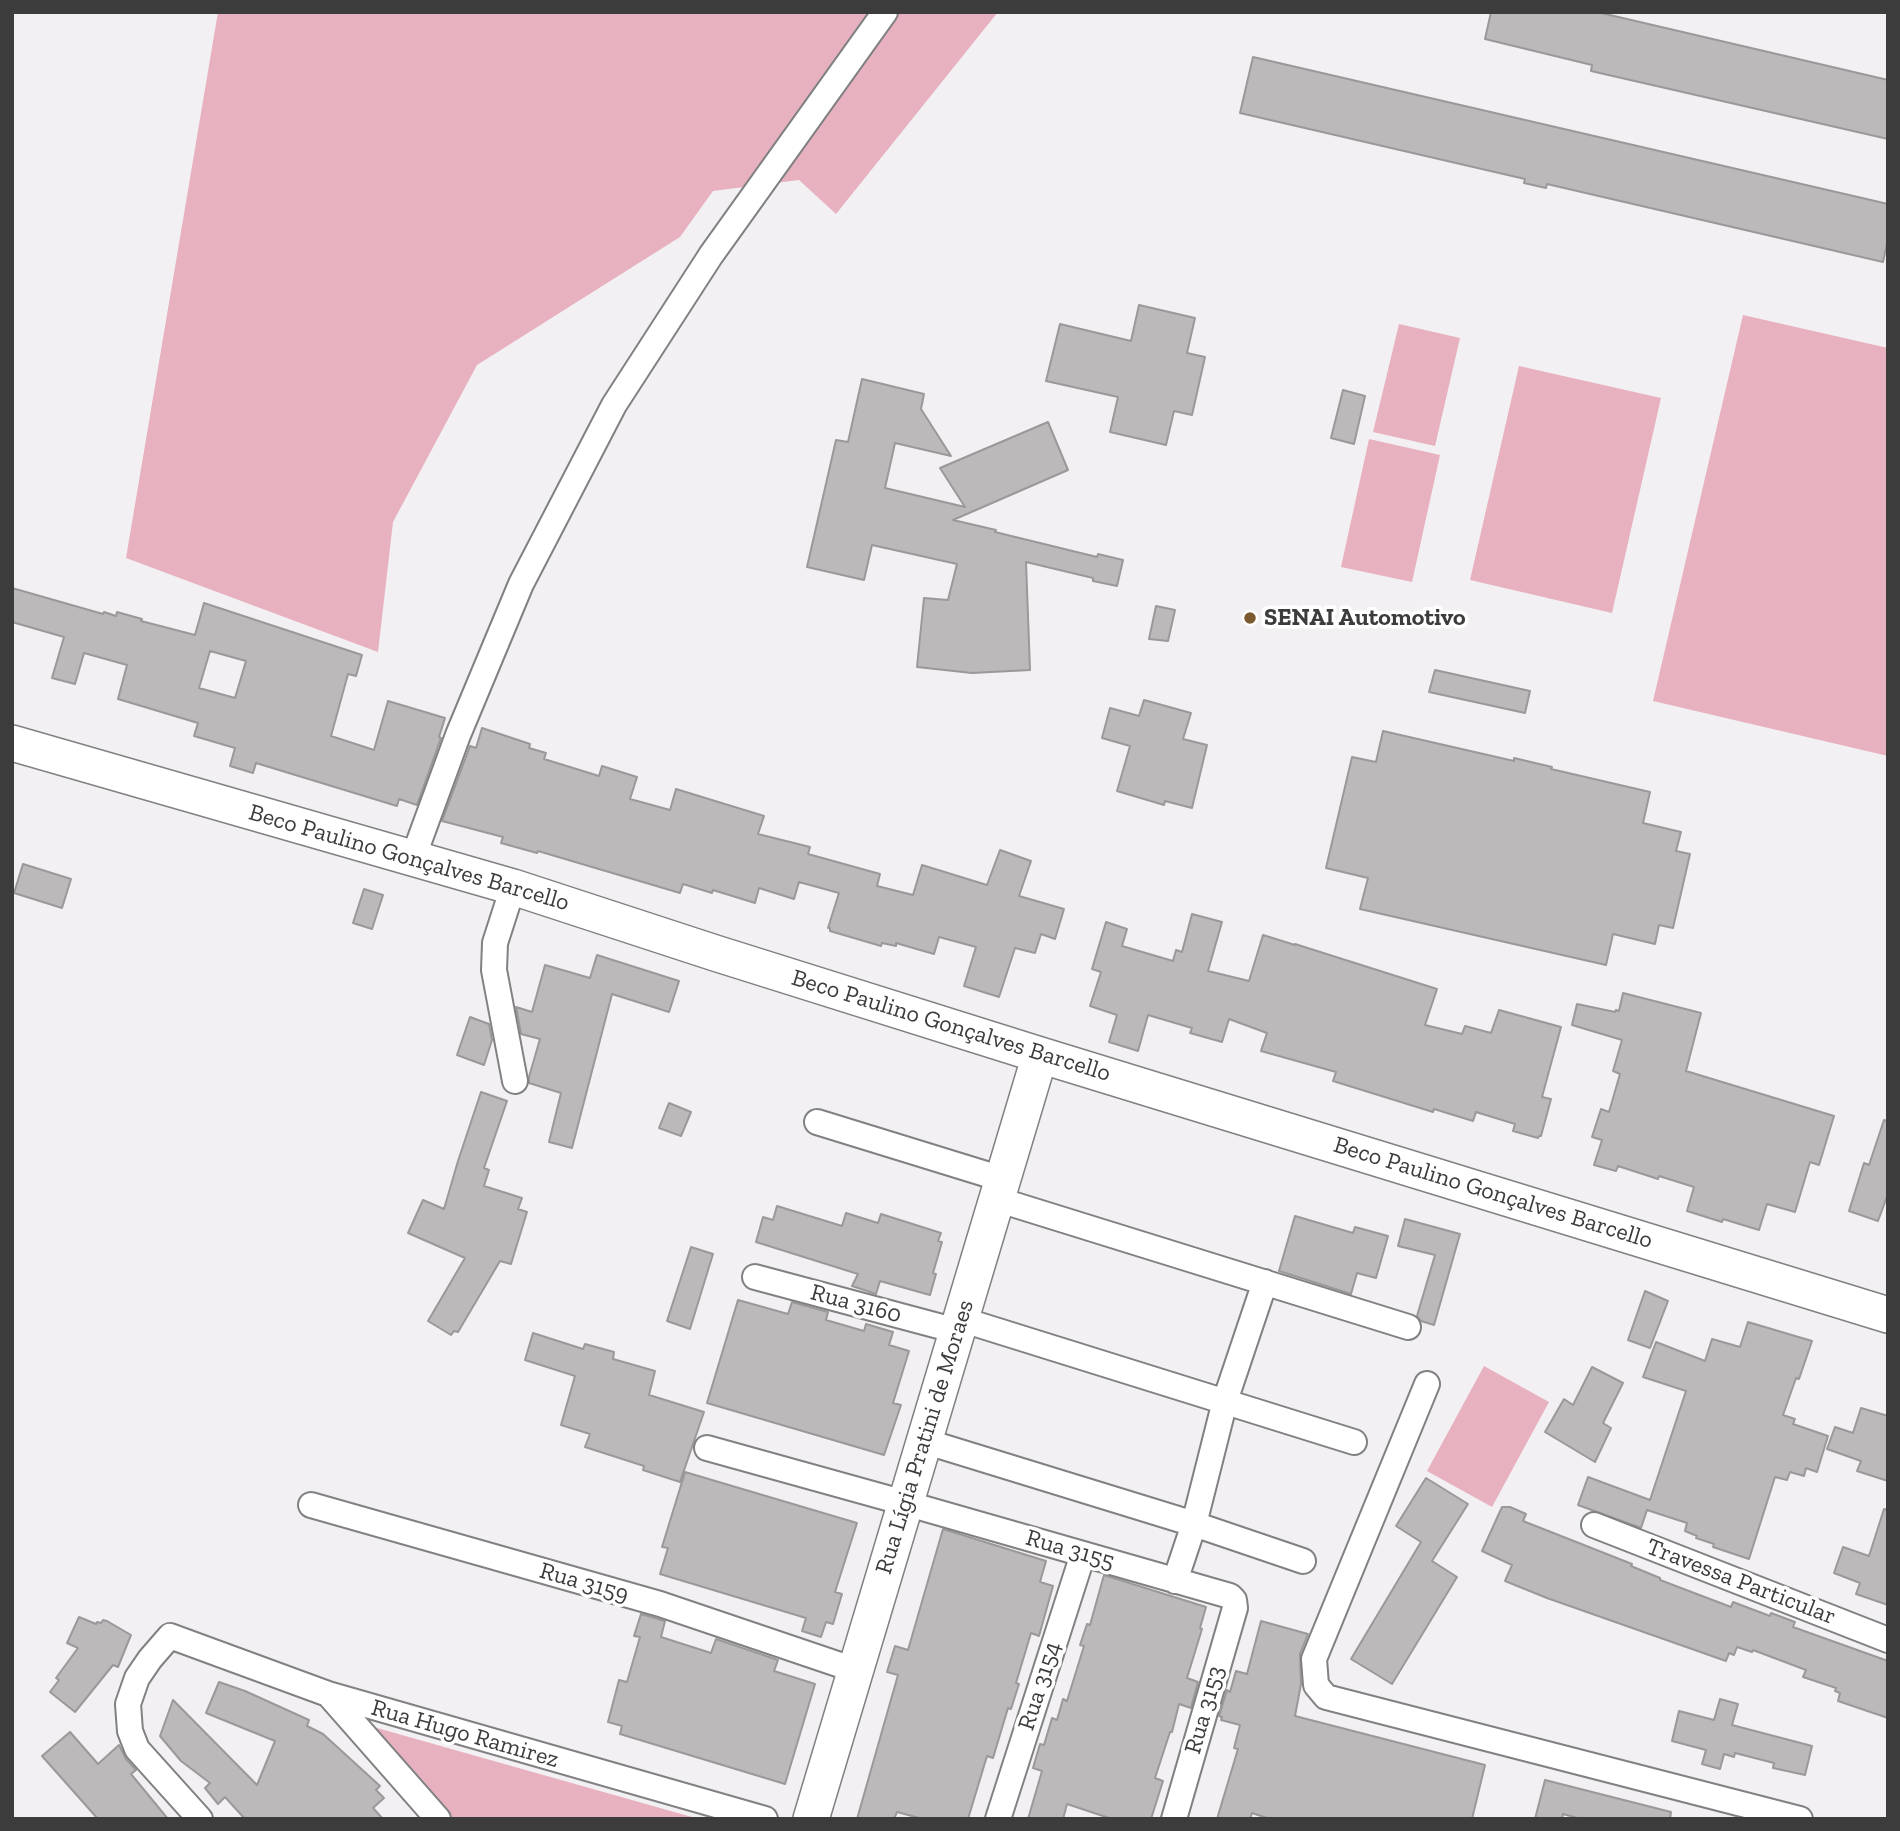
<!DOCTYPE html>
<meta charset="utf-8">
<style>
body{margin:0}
#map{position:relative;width:1900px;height:1831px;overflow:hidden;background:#f2f0f3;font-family:"Zilla Slab",serif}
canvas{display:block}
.frame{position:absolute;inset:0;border:14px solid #3d3c3d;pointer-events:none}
</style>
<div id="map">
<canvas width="1900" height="1831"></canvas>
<div class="frame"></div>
</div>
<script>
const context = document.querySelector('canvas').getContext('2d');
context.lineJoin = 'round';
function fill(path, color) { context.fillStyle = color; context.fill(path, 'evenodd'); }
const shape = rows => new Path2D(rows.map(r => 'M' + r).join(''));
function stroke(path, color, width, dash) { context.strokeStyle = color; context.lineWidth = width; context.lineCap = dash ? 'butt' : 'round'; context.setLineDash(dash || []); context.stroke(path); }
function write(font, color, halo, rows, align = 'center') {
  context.font = font + ' "Zilla Slab",serif'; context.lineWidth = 7; context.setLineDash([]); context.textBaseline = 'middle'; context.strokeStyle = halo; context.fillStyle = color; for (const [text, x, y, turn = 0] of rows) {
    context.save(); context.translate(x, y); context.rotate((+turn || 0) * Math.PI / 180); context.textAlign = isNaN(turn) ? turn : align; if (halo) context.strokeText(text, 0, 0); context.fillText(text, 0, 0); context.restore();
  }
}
const green = shape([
 [218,12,998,12,836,214,799,180,713,191,680,237,477,365,393,522,378,652,126,558],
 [1743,315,1888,348,1888,756,1653,701],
 [1399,324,1460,338,1435,446,1373,432],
 [1519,366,1661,398,1612,613,1470,580],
 [1369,439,1440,455,1412,582,1341,567],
 [1484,1366,1549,1402,1492,1507,1427,1471],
 [370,1726,699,1819,454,1819]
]);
const building = shape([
 [1491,12,1597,12,1888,80,1888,139,1591,71,1592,65,1485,39,1491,12],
 [1253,57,1888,204,1888,239,1883,262,1547,184,1546,188,1524,183,1525,179,1240,113,1253,57],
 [1139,305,1195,318,1187,353,1205,357,1192,415,1174,411,1166,445,1110,432,1118,397,1046,381,1060,324,1131,341,1139,305],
 [862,379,924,394,921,409,951,456,895,443,885,488,965,507,940,468,1048,422,1068,470,953,520,996,530,995,532,1097,557,1098,554,1102,555,1123,560,1117,586,1093,581,1093,578,1026,562,1030,670,972,673,917,667,924,598,948,600,957,564,872,545,864,580,807,567,836,440,848,442,862,379],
 [1343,390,1365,396,1354,444,1331,438,1343,390],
 [12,588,103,614,104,612,116,616,117,612,142,619,141,621,195,635,204,603,362,655,356,676,348,674,331,736,374,750,388,701,445,718,439,737,441,738,417,805,399,799,397,806,256,763,253,773,230,766,235,748,194,736,198,723,118,699,127,665,84,653,75,684,52,678,64,637,12,622,12,588],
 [210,651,246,661,235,698,199,688,210,651],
 [1156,606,1175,610,1168,641,1149,639,1156,606],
 [1435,670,1530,691,1525,713,1429,692,1435,670],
 [1144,700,1191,713,1183,739,1207,745,1192,808,1165,801,1164,805,1117,791,1130,746,1102,738,1110,708,1139,716,1144,700],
 [482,728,530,744,529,748,546,753,544,759,599,776,602,766,637,777,630,799,670,810,676,789,764,816,758,834,810,847,808,854,880,874,877,886,913,895,922,865,987,885,1000,850,1031,861,1019,896,1064,909,1055,939,1041,934,1035,953,1015,948,999,997,964,986,976,947,939,937,934,954,896,943,896,946,882,943,881,946,830,931,830,928,828,928,839,893,799,882,794,899,759,888,755,903,713,890,712,893,683,884,680,893,538,851,537,853,501,843,503,837,442,821,470,746,476,748,482,728],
 [1383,731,1514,761,1514,758,1552,767,1551,769,1650,792,1643,823,1681,832,1676,851,1690,854,1673,928,1659,925,1655,944,1613,934,1606,965,1360,909,1368,878,1326,868,1352,757,1376,762,1383,731],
 [23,864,71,879,62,908,14,893,23,864],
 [364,889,383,895,372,929,353,923,364,889],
 [1192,914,1222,922,1208,971,1249,981,1263,935,1295,945,1295,944,1437,989,1425,1025,1462,1034,1465,1026,1491,1033,1499,1010,1561,1027,1542,1097,1551,1099,1541,1136,1539,1136,1538,1138,1513,1131,1515,1124,1476,1112,1473,1121,1434,1109,1433,1112,1333,1081,1336,1072,1261,1051,1267,1033,1229,1019,1222,1042,1190,1033,1192,1028,1148,1015,1138,1051,1109,1042,1117,1015,1090,1006,1101,972,1092,969,1106,922,1127,929,1122,946,1173,961,1176,950,1182,952,1192,914],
 [597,955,679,981,669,1012,612,994,572,1148,549,1142,561,1093,529,1083,529,1077,540,1039,521,1034,516,1007,532,1012,545,965,590,978,597,955],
 [1623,993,1701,1013,1686,1071,1834,1116,1819,1165,1810,1162,1795,1212,1767,1204,1759,1230,1723,1219,1722,1222,1687,1211,1694,1187,1659,1176,1658,1179,1618,1166,1616,1171,1594,1165,1602,1140,1592,1137,1601,1109,1609,1112,1620,1074,1613,1071,1622,1040,1572,1025,1577,1004,1615,1012,1616,1010,1619,1011,1623,993],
 [470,1017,489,1024,492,1040,484,1065,457,1055,470,1017],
 [481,1092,507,1101,484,1168,489,1170,484,1186,522,1198,518,1209,527,1212,511,1264,500,1261,458,1332,454,1331,451,1335,428,1321,465,1258,408,1233,423,1200,444,1209,458,1161,481,1092],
 [669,1103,691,1112,681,1136,659,1128,669,1103],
 [1884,1120,1888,1121,1888,1194,1878,1221,1849,1211,1864,1163,1869,1165,1884,1120],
 [777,1206,842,1226,846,1213,878,1223,881,1214,941,1233,938,1241,942,1242,933,1273,936,1274,930,1295,880,1281,876,1294,852,1286,858,1274,756,1242,763,1217,773,1220,777,1206],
 [1295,1216,1353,1233,1355,1227,1388,1236,1376,1278,1357,1273,1351,1294,1279,1271,1295,1216],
 [1405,1219,1460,1234,1434,1325,1421,1321,1417,1316,1435,1255,1398,1246,1405,1219],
 [691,1247,713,1254,690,1329,667,1321,691,1247],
 [1645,1291,1668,1301,1650,1348,1628,1340,1645,1291],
 [738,1300,788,1314,792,1302,828,1312,826,1320,864,1331,866,1324,893,1332,889,1345,909,1351,893,1403,901,1405,884,1455,707,1403,738,1300],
 [1748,1322,1812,1341,1799,1379,1796,1378,1783,1415,1795,1419,1793,1424,1828,1436,1817,1472,1806,1468,1804,1476,1790,1472,1787,1480,1775,1477,1749,1559,1713,1547,1714,1544,1696,1538,1697,1536,1685,1531,1687,1523,1647,1510,1641,1528,1578,1505,1588,1477,1650,1500,1686,1391,1643,1377,1656,1342,1705,1361,1712,1339,1740,1347,1748,1322],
 [533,1333,583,1349,585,1344,614,1352,613,1359,655,1371,649,1395,704,1412,680,1482,643,1470,644,1466,585,1447,590,1434,561,1425,575,1376,525,1360,533,1333],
 [1592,1367,1623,1383,1603,1423,1611,1428,1595,1462,1545,1432,1564,1399,1573,1405,1592,1367],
 [1861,1408,1888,1416,1888,1481,1857,1471,1861,1461,1827,1449,1835,1427,1853,1433,1861,1408],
 [685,1472,857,1523,835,1592,842,1594,833,1624,826,1622,821,1637,802,1631,806,1618,660,1574,668,1548,662,1547,685,1472],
 [1426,1478,1468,1504,1432,1561,1457,1577,1392,1684,1351,1659,1421,1542,1396,1526,1426,1478],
 [1502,1507,1510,1507,1526,1514,1523,1521,1632,1564,1631,1566,1660,1578,1660,1580,1731,1607,1733,1602,1770,1616,1771,1613,1795,1622,1793,1627,1888,1661,1888,1718,1838,1701,1840,1693,1835,1691,1836,1688,1803,1677,1806,1670,1753,1650,1752,1652,1737,1647,1734,1655,1729,1653,1726,1661,1547,1598,1505,1581,1512,1565,1482,1551,1502,1507],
 [1884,1509,1888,1510,1888,1605,1856,1594,1860,1583,1834,1573,1843,1547,1869,1556,1884,1509],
 [943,1529,1046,1561,1040,1582,1053,1586,1039,1636,1031,1633,1016,1683,1019,1684,1011,1709,1008,1708,993,1758,987,1756,968,1819,923,1819,897,1812,894,1819,857,1819,898,1675,887,1672,895,1646,908,1650,943,1529],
 [1104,1575,1206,1607,1200,1628,1202,1629,1187,1678,1198,1682,1191,1708,1179,1704,1172,1732,1170,1732,1155,1778,1163,1781,1151,1819,1112,1819,1067,1804,1063,1819,1028,1819,1042,1771,1033,1768,1040,1744,1044,1745,1052,1718,1057,1720,1063,1699,1067,1701,1084,1646,1080,1645,1087,1624,1090,1625,1104,1575],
 [641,1614,665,1621,661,1637,711,1653,716,1639,778,1660,774,1671,815,1684,785,1784,620,1734,622,1726,608,1722,619,1680,627,1682,640,1637,634,1636,641,1614],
 [79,1617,96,1624,97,1622,101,1623,103,1620,107,1621,131,1635,118,1667,113,1665,75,1712,50,1692,59,1680,56,1678,78,1648,67,1643,79,1617],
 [1261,1621,1308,1634,1300,1654,1301,1684,1295,1716,1485,1765,1472,1819,1270,1819,1252,1813,1250,1819,1217,1819,1238,1749,1234,1748,1240,1725,1221,1720,1222,1717,1219,1716,1227,1690,1230,1692,1236,1671,1247,1674,1261,1621],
 [219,1682,245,1691,309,1720,307,1726,323,1734,380,1786,376,1790,384,1798,373,1808,383,1819,245,1819,225,1797,218,1804,205,1788,210,1783,181,1761,160,1736,173,1700,257,1785,275,1741,206,1713,219,1682],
 [1720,1699,1738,1704,1732,1725,1812,1746,1805,1775,1773,1768,1774,1763,1735,1753,1734,1757,1724,1754,1720,1769,1702,1764,1706,1750,1672,1741,1679,1711,1714,1720,1720,1699],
 [70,1732,98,1764,119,1745,126,1759,136,1770,131,1774,168,1819,98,1819,42,1756,70,1732],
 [1545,1780,1671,1812,1670,1819,1581,1819,1563,1814,1562,1819,1535,1819,1545,1780]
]);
const street = shape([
 [413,858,458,735,521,584,614,405,711,255,885,12],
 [513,887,495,943,494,970,515,1081],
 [817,1122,1002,1179],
 [996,1199,1408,1327],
 [755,1277,957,1331],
 [960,1319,1354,1442],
 [1427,1384,1314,1659,1316,1685,1326,1697,1800,1819],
 [924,1441,1194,1524,1303,1561],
 [707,1448,905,1503,1230,1596,1234,1600,1235,1608,1174,1819],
 [311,1505,660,1604,855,1670],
 [1594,1525,1888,1640],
 [1175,1581,1194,1524,1225,1401,1265,1282],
 [329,1695,438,1819],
 [200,1819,137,1749,130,1731,128,1704,137,1678,150,1659,170,1636,328,1694,765,1819],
 [998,1819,1083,1554]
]);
const secondary = shape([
 [12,743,513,887,715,953,1040,1055,1888,1315],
 [811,1819,1040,1055]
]);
const markers = [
 [1250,618,7,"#7a5930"]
];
const poiNames = [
 ["SENAI Automotivo",1264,618]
];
const streetNames = [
 ["Beco Paulino Gonçalves Barcello",409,858,16],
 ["Beco Paulino Gonçalves Barcello",951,1026,17],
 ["Beco Paulino Gonçalves Barcello",1493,1193,17],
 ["Rua 3160",856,1304,15],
 ["Rua Lígia Pratini de Moraes",925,1437,-73],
 ["Rua 3155",1070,1550,16],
 ["Travessa Particular",1741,1582,21],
 ["Rua 3159",584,1583,16],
 ["Rua 3154",1040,1686,-72],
 ["Rua 3153",1205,1710,-74],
 ["Rua Hugo Ramirez",465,1734,16]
];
fill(green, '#e8b1c0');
fill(building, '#bcb9bb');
stroke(building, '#9b989a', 2);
stroke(street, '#818082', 28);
stroke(secondary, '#818082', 38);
stroke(street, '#fff', 24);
stroke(secondary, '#fff', 35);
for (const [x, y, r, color] of markers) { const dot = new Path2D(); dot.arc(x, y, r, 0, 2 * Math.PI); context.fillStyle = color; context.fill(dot); stroke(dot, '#fff', 2.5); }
write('bold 24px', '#3d3c3d', '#fff', poiNames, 'left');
write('24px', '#3d3c3d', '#fff', streetNames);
</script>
